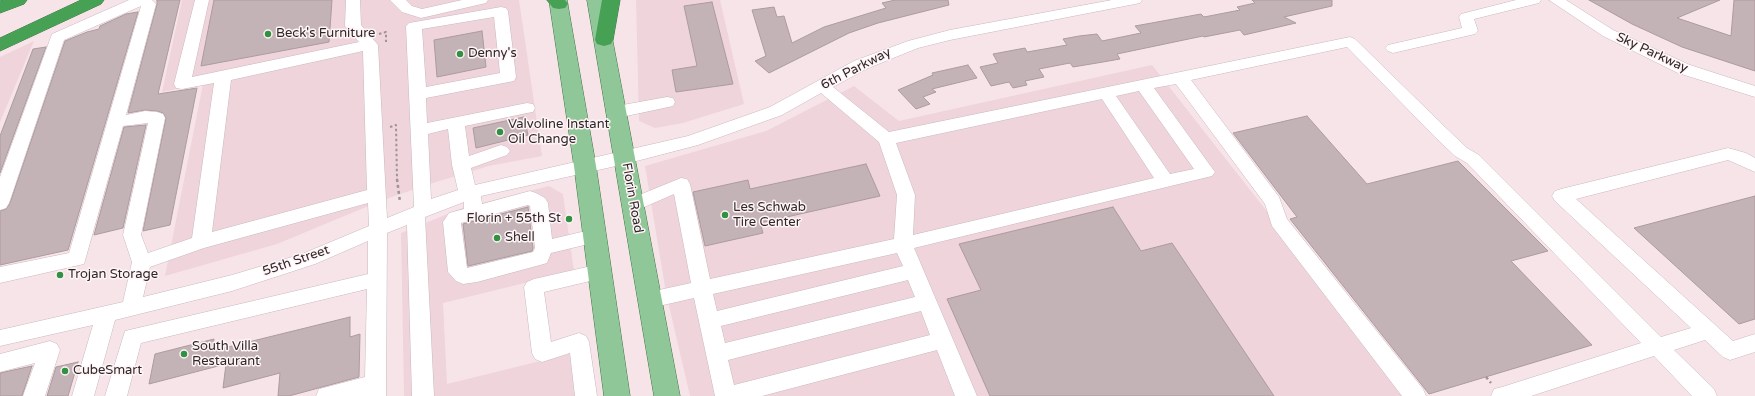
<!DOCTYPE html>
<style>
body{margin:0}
canvas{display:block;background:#f7e4e9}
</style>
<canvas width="1755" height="396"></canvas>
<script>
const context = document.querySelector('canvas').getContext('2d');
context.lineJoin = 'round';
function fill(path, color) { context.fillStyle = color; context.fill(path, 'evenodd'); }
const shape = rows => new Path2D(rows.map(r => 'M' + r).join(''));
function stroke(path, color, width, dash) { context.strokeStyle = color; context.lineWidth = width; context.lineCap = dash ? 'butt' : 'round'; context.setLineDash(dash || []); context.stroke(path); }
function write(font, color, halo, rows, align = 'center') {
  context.font = font + ' "Varela Round",sans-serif'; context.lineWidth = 3; context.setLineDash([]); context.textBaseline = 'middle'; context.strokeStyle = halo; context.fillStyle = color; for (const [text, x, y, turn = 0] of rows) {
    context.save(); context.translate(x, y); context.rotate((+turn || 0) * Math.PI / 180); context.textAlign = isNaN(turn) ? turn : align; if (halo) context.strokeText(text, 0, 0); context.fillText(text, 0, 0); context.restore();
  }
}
const built = shape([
 [182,0,519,0,542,156,489,166,436,182,383,200,277,244,165,276,203,84,162,92],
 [636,0,720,0,744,104,683,123,655,128,639,121],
 [34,41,0,122,0,57],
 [1152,65,1412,396,690,396,666,293,645,166,766,131,854,86,899,121],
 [549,186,563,194,574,271,443,303,447,384,585,350,590,396,404,396,401,233,462,208]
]);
const building = shape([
 [157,0,180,0,158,94,197,88,170,225,143,231,166,118,163,113,157,111,145,110,128,113,157,4,157,0],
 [214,0,332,0,329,42,201,66,214,0],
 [895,0,948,0,949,5,878,23,849,33,769,73,755,61,766,56,752,10,774,7,777,17,784,16,792,43,824,27,886,8,882,3,895,0],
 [1252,0,1332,0,1332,6,1284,17,1296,23,1244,35,1240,30,1204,37,1203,36,1117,54,1120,59,1103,62,1073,67,1070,63,1039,69,1044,77,1025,81,1027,85,1013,88,1009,82,991,86,980,67,998,63,993,54,1025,48,1027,52,1067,45,1063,39,1079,36,1097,34,1102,41,1141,33,1135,26,1201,14,1204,17,1240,10,1237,7,1255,3,1252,0],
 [1589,0,1720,0,1677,18,1731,36,1734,0,1755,0,1755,71,1682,47,1632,24,1589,0],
 [712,2,733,84,676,92,672,70,697,66,684,6,712,2],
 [138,12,68,250,0,265,0,211,6,209,10,203,65,41,87,32,99,29,100,26,126,14,138,12],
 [482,31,486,67,437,77,434,40,482,31],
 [46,47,0,173,0,136,33,49,46,47],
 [968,65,977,78,932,89,936,92,923,97,930,104,916,109,898,90,933,75,932,73,968,65],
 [1307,116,1367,184,1458,161,1548,251,1511,261,1592,345,1429,394,1290,219,1297,217,1233,133,1307,116],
 [524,117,528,135,476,148,473,128,524,117],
 [146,125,123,228,94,235,124,127,146,125],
 [866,164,880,196,760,223,763,233,705,246,693,192,748,180,750,189,866,164],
 [1755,196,1755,319,1739,324,1634,228,1755,196],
 [528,207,533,248,532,251,468,266,463,224,528,207],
 [1113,207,1141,251,1172,243,1274,396,990,396,947,299,981,290,959,244,1113,207],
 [350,317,350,337,360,334,359,377,289,396,278,396,280,373,223,388,226,364,149,384,155,354,214,339,212,351,350,317],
 [78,362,68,396,47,396,56,367,78,362],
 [32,366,22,396,0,396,0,373,32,366]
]);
const pathFar1 = shape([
 [379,34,386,32,386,42],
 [390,127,396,125,397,180]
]);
const path = shape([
 [397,179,400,202],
 [1486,377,1491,383]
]);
const minor = shape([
 [129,0,152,0,156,4,126,115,145,111,157,112,163,114,165,118,141,235,148,253,192,238,214,83,182,89,176,88,174,84,195,0,209,0,192,77,359,42,345,26,346,0,360,0,361,25,378,45,387,218,414,207,406,26,409,23,501,7,506,8,508,11,516,77,514,81,426,98,427,123,527,103,533,104,535,108,533,112,527,113,465,126,469,156,501,145,507,147,510,151,507,155,471,168,475,185,688,136,770,107,854,61,908,41,950,30,1112,0,1142,0,1140,3,1135,4,950,40,918,48,866,69,833,87,889,132,1350,37,1355,39,1447,129,1467,148,1479,155,1661,337,1691,328,1555,201,1552,196,1555,191,1561,189,1728,148,1746,153,1755,158,1755,172,1728,160,1576,199,1733,341,1755,334,1755,352,1730,360,1723,357,1705,340,1674,350,1714,389,1717,396,1692,396,1654,356,1531,396,1491,396,1494,389,1502,387,1641,343,1467,163,1455,156,1435,137,1347,47,1191,80,1279,197,1287,219,1423,389,1426,396,1402,396,1272,226,1265,204,1176,84,1154,88,1212,168,1215,172,1212,176,914,248,977,396,955,396,937,350,762,396,715,396,694,298,650,308,643,306,640,300,643,294,650,292,691,283,674,194,633,212,627,210,624,205,627,200,681,178,687,179,690,184,710,279,894,239,897,195,879,142,821,93,782,115,698,145,625,164,481,196,482,204,530,191,536,193,545,198,548,203,552,239,594,229,601,231,603,236,601,241,551,253,547,263,540,265,477,282,463,284,456,281,448,272,443,222,449,213,464,209,464,202,425,217,434,396,412,396,407,225,387,233,386,396,316,396,319,389,365,377,367,289,141,343,127,396,105,396,125,331,368,274,368,241,315,264,232,291,115,320,94,396,72,396,93,325,0,346,0,330,123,302,132,262,123,235,148,123,123,126,84,264,0,283,0,267,69,253,141,6,64,40,9,203,6,208,0,210,0,177,52,34,129,0],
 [494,17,500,73,426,87,422,29,494,17],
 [363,51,367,190,212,232,231,80,363,51],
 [1139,91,1194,169,1170,174,1116,96,1139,91],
 [1102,99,1154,178,913,235,915,195,896,143,1102,99],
 [448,129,452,165,458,190,431,199,428,134,448,129],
 [368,203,369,226,302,254,232,275,143,297,150,267,204,248,368,203],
 [528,205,530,206,535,248,533,252,467,268,461,223,528,205],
 [897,253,903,266,717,311,713,294,897,253],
 [908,280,915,297,725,343,721,326,908,280],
 [921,311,930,335,734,385,728,360,921,311],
 [390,0,406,0,412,6,422,9,462,0,488,0,486,3,421,18,402,12,390,0],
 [1516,0,1541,0,1539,3,1474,19,1478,31,1475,34,1393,53,1388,51,1385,48,1388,45,1462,28,1459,17,1461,14,1516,0],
 [1549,0,1566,0,1613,30,1690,65,1755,86,1755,97,1678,73,1603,36,1549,0],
 [667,97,673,98,675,102,673,106,617,118,611,116,609,112,611,108,617,106,667,97],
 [600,264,607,267,610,272,607,277,544,292,551,342,579,333,586,336,589,342,597,396,575,396,570,353,542,362,535,359,532,353,524,287,527,282,534,279,600,264],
 [50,341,57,344,60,350,45,396,23,396,35,363,0,372,0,354,50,341]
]);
const major = shape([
 [549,0,567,0,596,166,630,396,604,396,574,166,549,0],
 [587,0,605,0,680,396,654,396,587,0]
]);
const highway = shape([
 [3,0,27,0,24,4,0,13,0,1,3,0],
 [81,0,104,0,101,4,0,51,0,38,81,0],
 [547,0,565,0,568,4,565,8,559,9,553,8,547,0],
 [602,0,620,0,613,40,611,44,604,46,597,44,595,40,602,0]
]);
const markers = [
 [268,34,4,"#329043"],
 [460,54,4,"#329043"],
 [500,132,4,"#329043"],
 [725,215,4,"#329043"],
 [569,219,4,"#329043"],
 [497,238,4,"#329043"],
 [60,275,4,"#329043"],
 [184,354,4,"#329043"],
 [65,371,4,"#329043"]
];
const poiNames = [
 ["Beck's Furniture",276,34],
 ["Denny's",468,54],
 ["Valvoline Instant",508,125],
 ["Oil Change",508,140],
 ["Les Schwab",733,208],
 ["Tire Center",733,223],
 ["Florin + 55th St",561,219,"right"],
 ["Shell",505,238],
 ["Trojan Storage",68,275],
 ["South Villa",192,347],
 ["Restaurant",192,362],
 ["CubeSmart",73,371]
];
const streetNames = [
 ["Sky Parkway",1652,53,25],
 ["6th Parkway",856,69,-27],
 ["Florin Road",632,198,80],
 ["55th Street",296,261,-19]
];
fill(built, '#efd5db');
fill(building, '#c3b2b6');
stroke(building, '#ac9b9f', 1);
stroke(minor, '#cab8bd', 1);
stroke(major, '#3e7745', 1);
stroke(highway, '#3e7745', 1);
stroke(pathFar1, '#a09295', 2, [2.5, 2.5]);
stroke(path, '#a09295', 2.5, [3, 3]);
fill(minor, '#fff');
fill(major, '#90c798');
fill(highway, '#46a154');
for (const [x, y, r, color] of markers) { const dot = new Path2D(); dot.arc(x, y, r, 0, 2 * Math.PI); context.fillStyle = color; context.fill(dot); stroke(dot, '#fff4f6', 1.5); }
write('13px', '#2f282a', '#fff4f6', poiNames, 'left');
write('13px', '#2f282a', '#fff4f6', streetNames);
</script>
